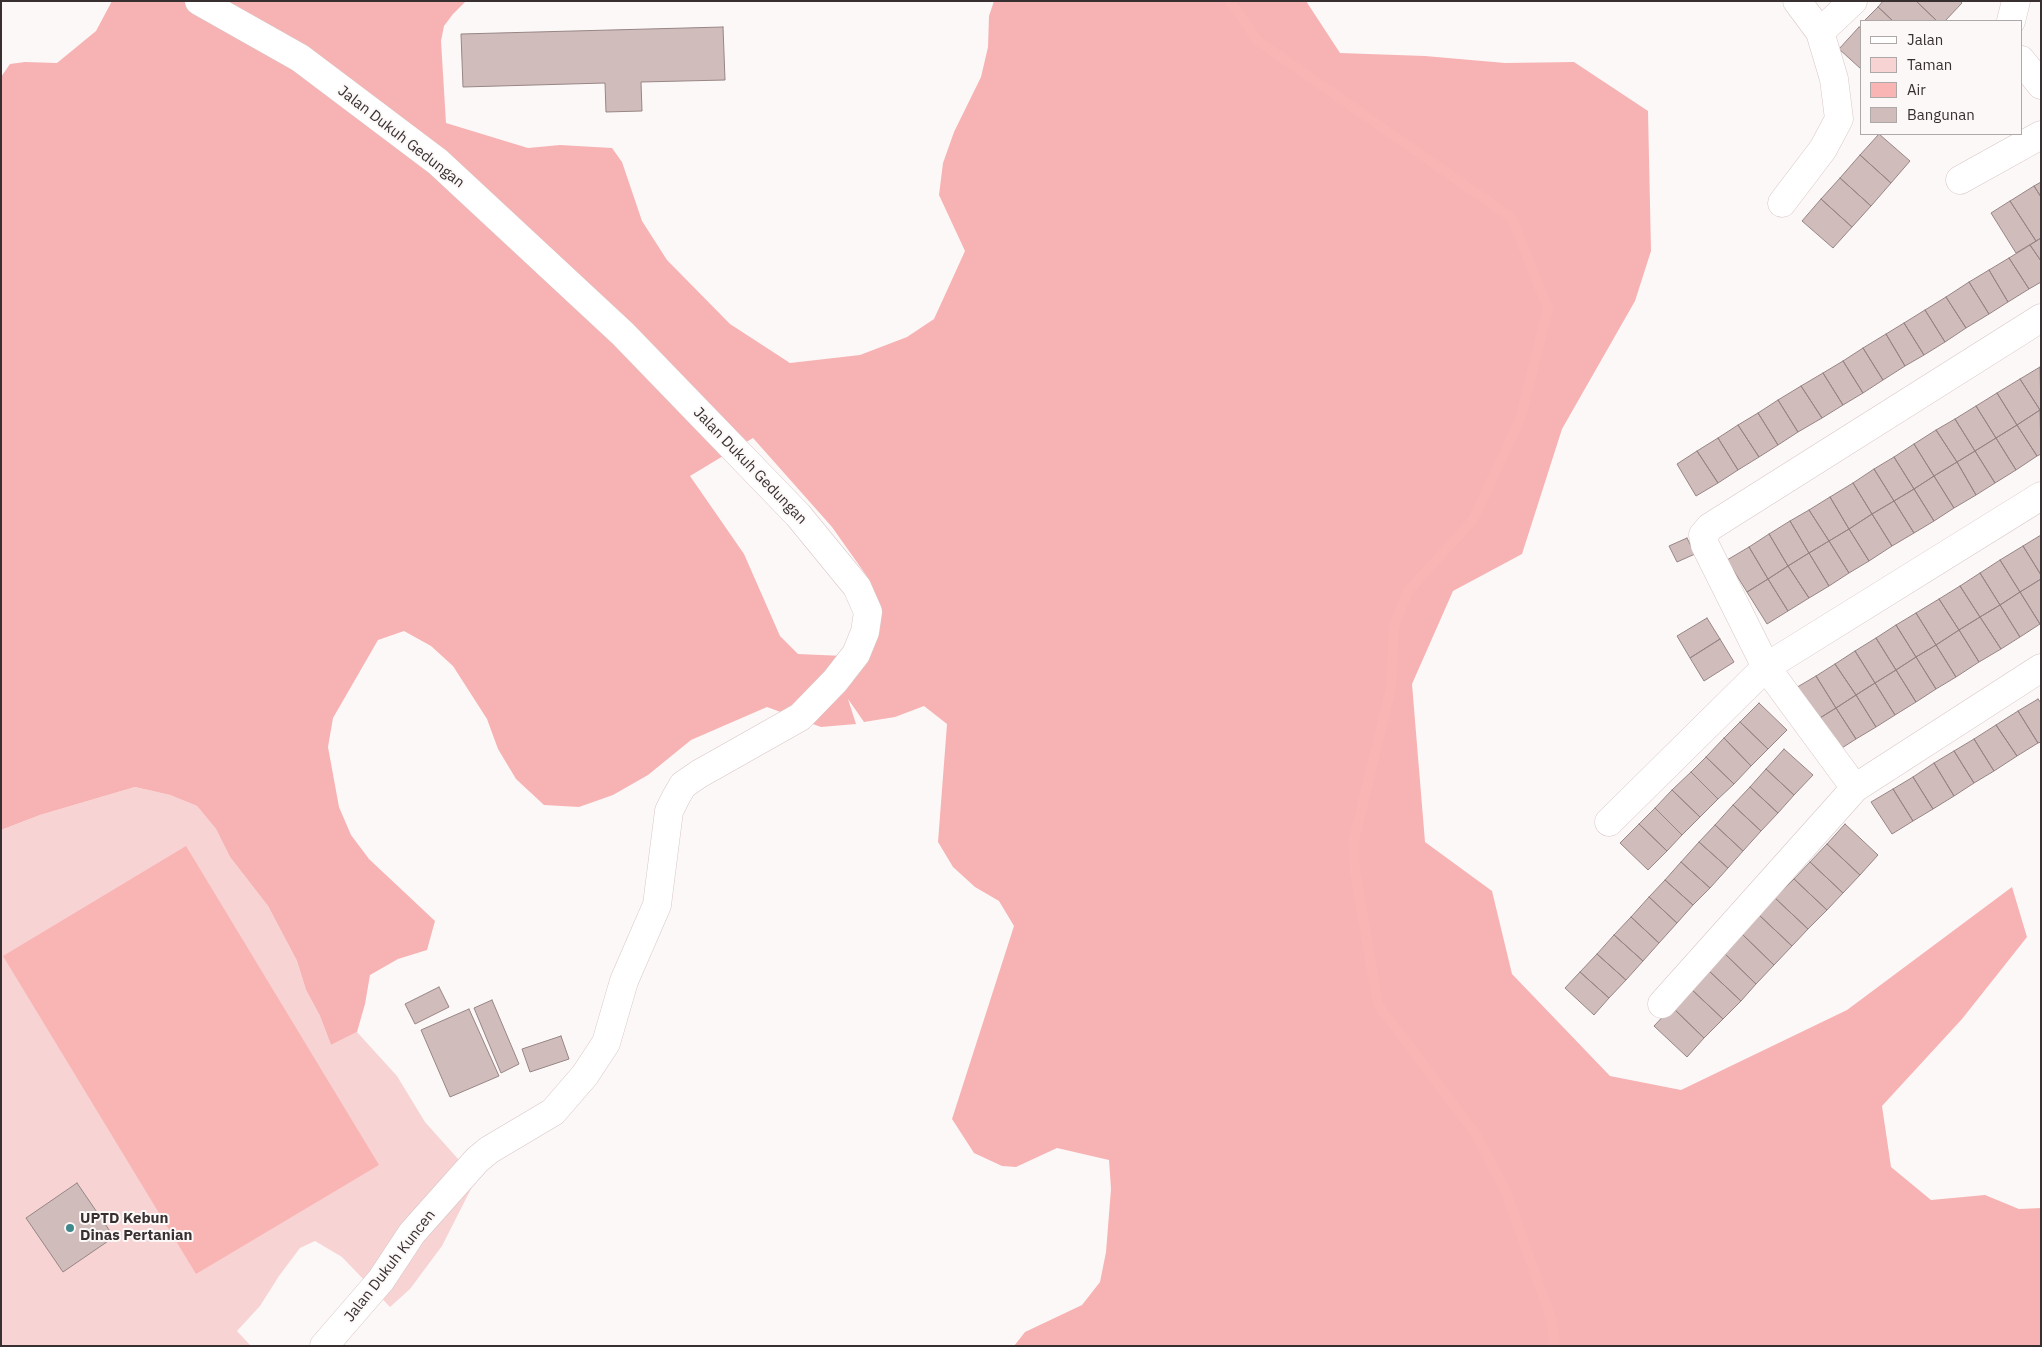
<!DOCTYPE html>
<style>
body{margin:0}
#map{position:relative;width:2042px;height:1347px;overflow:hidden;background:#fcf8f8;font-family:"IBM Plex Sans",sans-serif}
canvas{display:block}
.frame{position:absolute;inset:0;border:2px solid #383030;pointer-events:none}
.legend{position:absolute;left:1860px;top:20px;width:162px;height:115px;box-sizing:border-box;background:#fcf8f8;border:1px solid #aea8a8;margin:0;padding:6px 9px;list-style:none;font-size:15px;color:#383030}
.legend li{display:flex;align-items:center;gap:10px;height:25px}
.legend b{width:25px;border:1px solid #aea8a8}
</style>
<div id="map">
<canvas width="2042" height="1347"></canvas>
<div class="frame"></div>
<ul class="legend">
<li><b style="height:6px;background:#fff"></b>Jalan</li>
<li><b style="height:14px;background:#f8d3d3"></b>Taman</li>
<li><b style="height:14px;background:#f9b5b4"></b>Air</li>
<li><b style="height:14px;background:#cfbcbb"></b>Bangunan</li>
</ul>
</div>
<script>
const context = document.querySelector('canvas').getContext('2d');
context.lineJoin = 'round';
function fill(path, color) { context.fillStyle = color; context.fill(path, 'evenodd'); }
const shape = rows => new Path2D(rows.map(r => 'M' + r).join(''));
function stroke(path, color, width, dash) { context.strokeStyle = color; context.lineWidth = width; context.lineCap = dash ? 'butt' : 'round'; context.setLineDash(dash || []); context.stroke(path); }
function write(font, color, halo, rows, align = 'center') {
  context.font = font + ' "IBM Plex Sans",sans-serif'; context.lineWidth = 4; context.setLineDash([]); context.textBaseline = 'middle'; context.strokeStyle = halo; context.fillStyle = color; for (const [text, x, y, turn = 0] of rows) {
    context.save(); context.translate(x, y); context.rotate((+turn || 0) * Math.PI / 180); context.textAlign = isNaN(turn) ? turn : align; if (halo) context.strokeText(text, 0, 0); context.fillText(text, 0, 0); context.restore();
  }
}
const green = shape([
 [135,787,170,795,197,806,216,829,230,857,268,906,297,961,306,990,320,1016,331,1045,357,1032,397,1076,425,1122,476,1179,442,1246,410,1289,390,1307,342,1257,315,1241,300,1248,279,1276,260,1306,237,1331,251,1346,1,1346,1,830,40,815]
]);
const forest = shape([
 [112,1,466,1,453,14,444,26,441,41,446,123,528,148,560,145,612,148,622,162,642,221,667,260,730,324,790,363,860,355,907,337,934,319,965,251,939,195,943,163,954,132,981,77,988,47,989,16,994,1,1306,1,1340,53,1425,56,1505,63,1574,62,1648,111,1651,251,1635,301,1562,429,1522,554,1453,591,1412,684,1425,842,1492,891,1512,974,1610,1076,1681,1090,1847,1010,2012,887,2027,937,1962,1019,1882,1106,1891,1167,1931,1200,1985,1195,2019,1209,2041,1208,2041,1346,1014,1346,1025,1332,1082,1305,1100,1282,1106,1252,1111,1189,1109,1160,1057,1148,1016,1167,1002,1166,974,1153,952,1119,1014,926,999,901,975,887,953,867,938,842,947,724,924,706,895,717,864,722,848,699,856,724,821,727,767,707,691,740,648,775,613,795,579,807,544,805,516,779,498,749,487,719,453,666,431,646,404,631,378,640,333,718,328,747,339,807,351,835,369,859,435,921,427,950,398,959,370,975,365,1004,357,1032,331,1045,320,1016,306,990,297,961,268,906,230,857,216,829,197,806,170,795,135,787,40,815,1,830,1,77,10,64,25,62,57,63,96,31],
 [753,438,832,527,866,575,880,626,867,657,798,654,780,636,744,554,690,476]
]);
const water = shape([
 [186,846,379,1165,196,1274,3,956]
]);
const stream = shape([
 [1230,1,1258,41,1512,218,1548,309,1521,417,1473,520,1408,591,1394,626,1391,688,1354,840,1355,871,1378,1005,1476,1134,1506,1192,1551,1318,1555,1346]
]);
const building = shape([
 [1883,1,1916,1,1937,21,1893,21,1878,7,1883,1],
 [1916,1,1960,1,1962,3,1945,21,1937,21,1916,1],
 [1878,7,1893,21,1864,21,1878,7],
 [723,27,725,80,641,82,642,111,606,112,605,83,463,87,461,34,723,27],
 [1859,27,1861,28,1861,69,1839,49,1859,27],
 [1879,134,1910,161,1891,183,1860,155,1879,134],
 [1860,155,1891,183,1871,206,1840,178,1860,155],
 [1840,178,1871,206,1852,227,1821,199,1840,178],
 [2041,182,2041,197,2034,186,2041,182],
 [2034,186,2041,197,2041,238,2036,241,2010,201,2034,186],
 [1821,199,1852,227,1833,248,1802,221,1821,199],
 [2010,201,2036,241,2016,253,1991,213,2010,201],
 [2041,238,2041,261,2030,245,2041,238],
 [2030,245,2041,261,2041,282,2029,289,2009,258,2030,245],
 [2009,258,2029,289,2008,302,1989,270,2009,258],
 [1989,270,2008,302,1989,314,1969,282,1989,270],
 [1969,282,1989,314,1966,328,1946,297,1969,282],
 [1946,297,1966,328,1945,342,1925,310,1946,297],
 [1925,310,1945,342,1924,355,1904,323,1925,310],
 [1904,323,1924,355,1905,366,1886,334,1904,323],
 [1886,334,1905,366,1883,380,1863,348,1886,334],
 [1863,348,1883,380,1863,393,1843,361,1863,348],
 [1843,361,1863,393,1843,405,1823,373,1843,361],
 [2040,367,2041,410,2040,410,2020,379,2040,367],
 [1823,373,1843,405,1822,418,1801,386,1823,373],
 [2020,379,2040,410,2017,425,1997,393,2020,379],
 [1801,386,1822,418,1798,432,1778,400,1801,386],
 [1997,393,2017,425,1996,438,1976,406,1997,393],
 [1778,400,1798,432,1778,445,1758,413,1778,400],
 [1976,406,1996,438,1975,451,1955,419,1976,406],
 [2040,410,2041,454,2037,456,2017,425,2040,410],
 [1758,413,1778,445,1759,457,1738,425,1758,413],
 [1955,419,1975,451,1957,462,1936,430,1955,419],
 [1738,425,1759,457,1738,470,1718,438,1738,425],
 [2017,425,2037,456,2016,470,1996,438,2017,425],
 [1936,430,1957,462,1934,476,1914,444,1936,430],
 [1718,438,1738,470,1718,483,1697,451,1718,438],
 [1996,438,2016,470,1995,483,1975,451,1996,438],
 [1914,444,1934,476,1914,489,1894,457,1914,444],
 [1697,451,1718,483,1696,496,1677,464,1697,451],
 [1975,451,1995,483,1976,495,1957,462,1975,451],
 [1894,457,1914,489,1894,501,1874,469,1894,457],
 [1957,462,1976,495,1954,508,1934,476,1957,462],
 [1874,469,1894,501,1872,514,1853,483,1874,469],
 [1934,476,1954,508,1934,521,1914,489,1934,476],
 [1853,483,1872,514,1849,529,1830,497,1853,483],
 [1914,489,1934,521,1914,533,1894,501,1914,489],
 [1830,497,1849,529,1829,541,1809,510,1830,497],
 [1894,501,1914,533,1892,546,1872,514,1894,501],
 [1809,510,1829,541,1809,553,1790,521,1809,510],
 [1872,514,1892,546,1869,561,1849,529,1872,514],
 [1790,521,1809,553,1788,566,1769,534,1790,521],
 [1849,529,1869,561,1849,573,1829,541,1849,529],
 [1769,534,1788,566,1768,579,1749,547,1769,534],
 [2041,535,2041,575,2023,546,2041,535],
 [1687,538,1695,554,1677,562,1669,546,1687,538],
 [1829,541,1849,573,1829,586,1809,553,1829,541],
 [2023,546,2041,575,2041,579,2020,592,2000,560,2023,546],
 [1749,547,1768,579,1747,592,1727,560,1749,547],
 [1809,553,1829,586,1809,598,1788,566,1809,553],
 [2000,560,2020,592,2000,605,1980,573,2000,560],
 [1788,566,1809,598,1788,611,1768,579,1788,566],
 [1980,573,2000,605,1980,617,1960,586,1980,573],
 [1768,579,1788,611,1767,624,1747,592,1768,579],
 [2041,579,2041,624,2040,624,2020,592,2041,579],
 [1960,586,1980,617,1959,630,1939,599,1960,586],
 [2020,592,2040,624,2020,637,2000,605,2020,592],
 [1939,599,1959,630,1936,645,1916,613,1939,599],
 [2000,605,2020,637,2001,649,1980,617,2000,605],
 [1916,613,1936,645,1916,657,1896,625,1916,613],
 [1980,617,2001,649,1979,662,1959,630,1980,617],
 [1707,618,1720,639,1690,658,1677,636,1707,618],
 [1896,625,1916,657,1896,670,1876,638,1896,625],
 [1959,630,1979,662,1956,677,1936,645,1959,630],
 [1876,638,1896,670,1875,683,1855,651,1876,638],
 [1720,639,1734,662,1704,681,1690,658,1720,639],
 [1936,645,1956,677,1936,689,1916,657,1936,645],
 [1855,651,1875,683,1856,695,1835,664,1855,651],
 [1916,657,1936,689,1916,702,1896,670,1916,657],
 [1835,664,1856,695,1836,708,1816,676,1835,664],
 [1896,670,1916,702,1895,715,1875,683,1896,670],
 [1816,676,1836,708,1815,721,1794,689,1816,676],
 [1875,683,1895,715,1876,727,1856,695,1875,683],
 [1856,695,1876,727,1856,739,1836,708,1856,695],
 [2038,699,2041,703,2041,742,2038,743,2018,711,2038,699],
 [1759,703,1787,730,1768,749,1740,722,1759,703],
 [1836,708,1856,739,1834,753,1815,721,1836,708],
 [2018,711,2038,743,2017,756,1996,725,2018,711],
 [1740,722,1768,749,1751,766,1724,738,1740,722],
 [1996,725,2017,756,1994,771,1974,739,1996,725],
 [1724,738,1751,766,1734,784,1706,757,1724,738],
 [1974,739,1994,771,1974,783,1954,751,1974,739],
 [1784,749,1813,775,1794,795,1766,769,1784,749],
 [1954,751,1974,783,1954,796,1934,763,1954,751],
 [1706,757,1734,784,1718,799,1691,772,1706,757],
 [1934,763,1954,796,1933,809,1913,777,1934,763],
 [1766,769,1794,795,1778,813,1750,787,1766,769],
 [1691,772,1718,799,1700,817,1672,790,1691,772],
 [1913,777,1933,809,1913,821,1893,789,1913,777],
 [1750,787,1778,813,1761,831,1733,805,1750,787],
 [1893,789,1913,821,1892,834,1871,802,1893,789],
 [1672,790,1700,817,1682,835,1655,808,1672,790],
 [1733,805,1761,831,1743,851,1715,825,1733,805],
 [1655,808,1682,835,1667,851,1639,824,1655,808],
 [1639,824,1667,851,1648,870,1620,843,1639,824],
 [1845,824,1878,855,1860,875,1827,844,1845,824],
 [1715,825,1743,851,1728,868,1699,842,1715,825],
 [1699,842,1728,868,1710,888,1681,862,1699,842],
 [1827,844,1860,875,1843,893,1810,862,1827,844],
 [1681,862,1710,888,1693,905,1665,880,1681,862],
 [1810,862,1843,893,1827,910,1794,879,1810,862],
 [1794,879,1827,910,1808,929,1775,898,1794,879],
 [1665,880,1693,905,1677,923,1649,897,1665,880],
 [1649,897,1677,923,1659,943,1631,917,1649,897],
 [1775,898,1808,929,1792,946,1759,915,1775,898],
 [1759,915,1792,946,1774,965,1742,934,1759,915],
 [1631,917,1659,943,1643,961,1614,935,1631,917],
 [1742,934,1774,965,1756,984,1724,953,1742,934],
 [1614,935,1643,961,1626,980,1597,954,1614,935],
 [1724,953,1756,984,1741,1001,1708,970,1724,953],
 [1597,954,1626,980,1609,998,1580,972,1597,954],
 [1708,970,1741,1001,1723,1019,1690,988,1708,970],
 [1580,972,1609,998,1594,1015,1565,988,1580,972],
 [439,987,449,1007,415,1024,405,1004,439,987],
 [1690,988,1723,1019,1704,1038,1672,1007,1690,988],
 [492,1000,519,1064,501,1073,474,1008,492,1000],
 [1672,1007,1704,1038,1687,1057,1654,1026,1672,1007],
 [469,1009,499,1076,450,1097,421,1030,469,1009],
 [561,1036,569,1059,530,1072,522,1049,561,1036],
 [77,1183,114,1237,63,1272,26,1218,77,1183]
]);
const street = shape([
 [199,1,300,58,438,162,623,334,798,515,857,587,868,612,865,632,856,654,835,681,800,717,699,774,683,785,676,797,669,811,657,905,624,981,606,1043,585,1075,553,1112,489,1150,477,1160,412,1233,381,1280,324,1346],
 [2011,21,2016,1],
 [1820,32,1853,1],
 [2021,60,2041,85],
 [1960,180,2041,135],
 [1782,203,1823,149,1839,119,1834,79,1820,32,1797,1],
 [1855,788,2041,668],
 [1609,822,1766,667,2041,496],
 [1662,1004,1855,788,1766,667,1705,545,1703,535,1710,527,2041,318]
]);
const markers = [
 [70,1228,5,"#3f888b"]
];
const streetNames = [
 ["Jalan Dukuh Gedungan",401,137,38],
 ["Jalan Dukuh Gedungan",750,466,46],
 ["Jalan Dukuh Kuncen",390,1266,-52]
];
const poiNames = [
 ["UPTD Kebun",80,1219],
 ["Dinas Pertanian",80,1236]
];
fill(green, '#f8d3d3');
fill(forest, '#f7b3b3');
fill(water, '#f9b5b4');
stroke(stream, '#f9b5b4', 10);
fill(building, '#cfbcbb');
stroke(building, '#978585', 1);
stroke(street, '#d9c5c5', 29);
stroke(street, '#fff', 28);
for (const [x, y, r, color] of markers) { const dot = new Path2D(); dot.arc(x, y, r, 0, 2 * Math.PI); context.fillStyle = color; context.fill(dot); stroke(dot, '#fcf8f8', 2); }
write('15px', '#383030', '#fcf8f8', streetNames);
write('bold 15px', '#383030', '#fcf8f8', poiNames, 'left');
</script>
